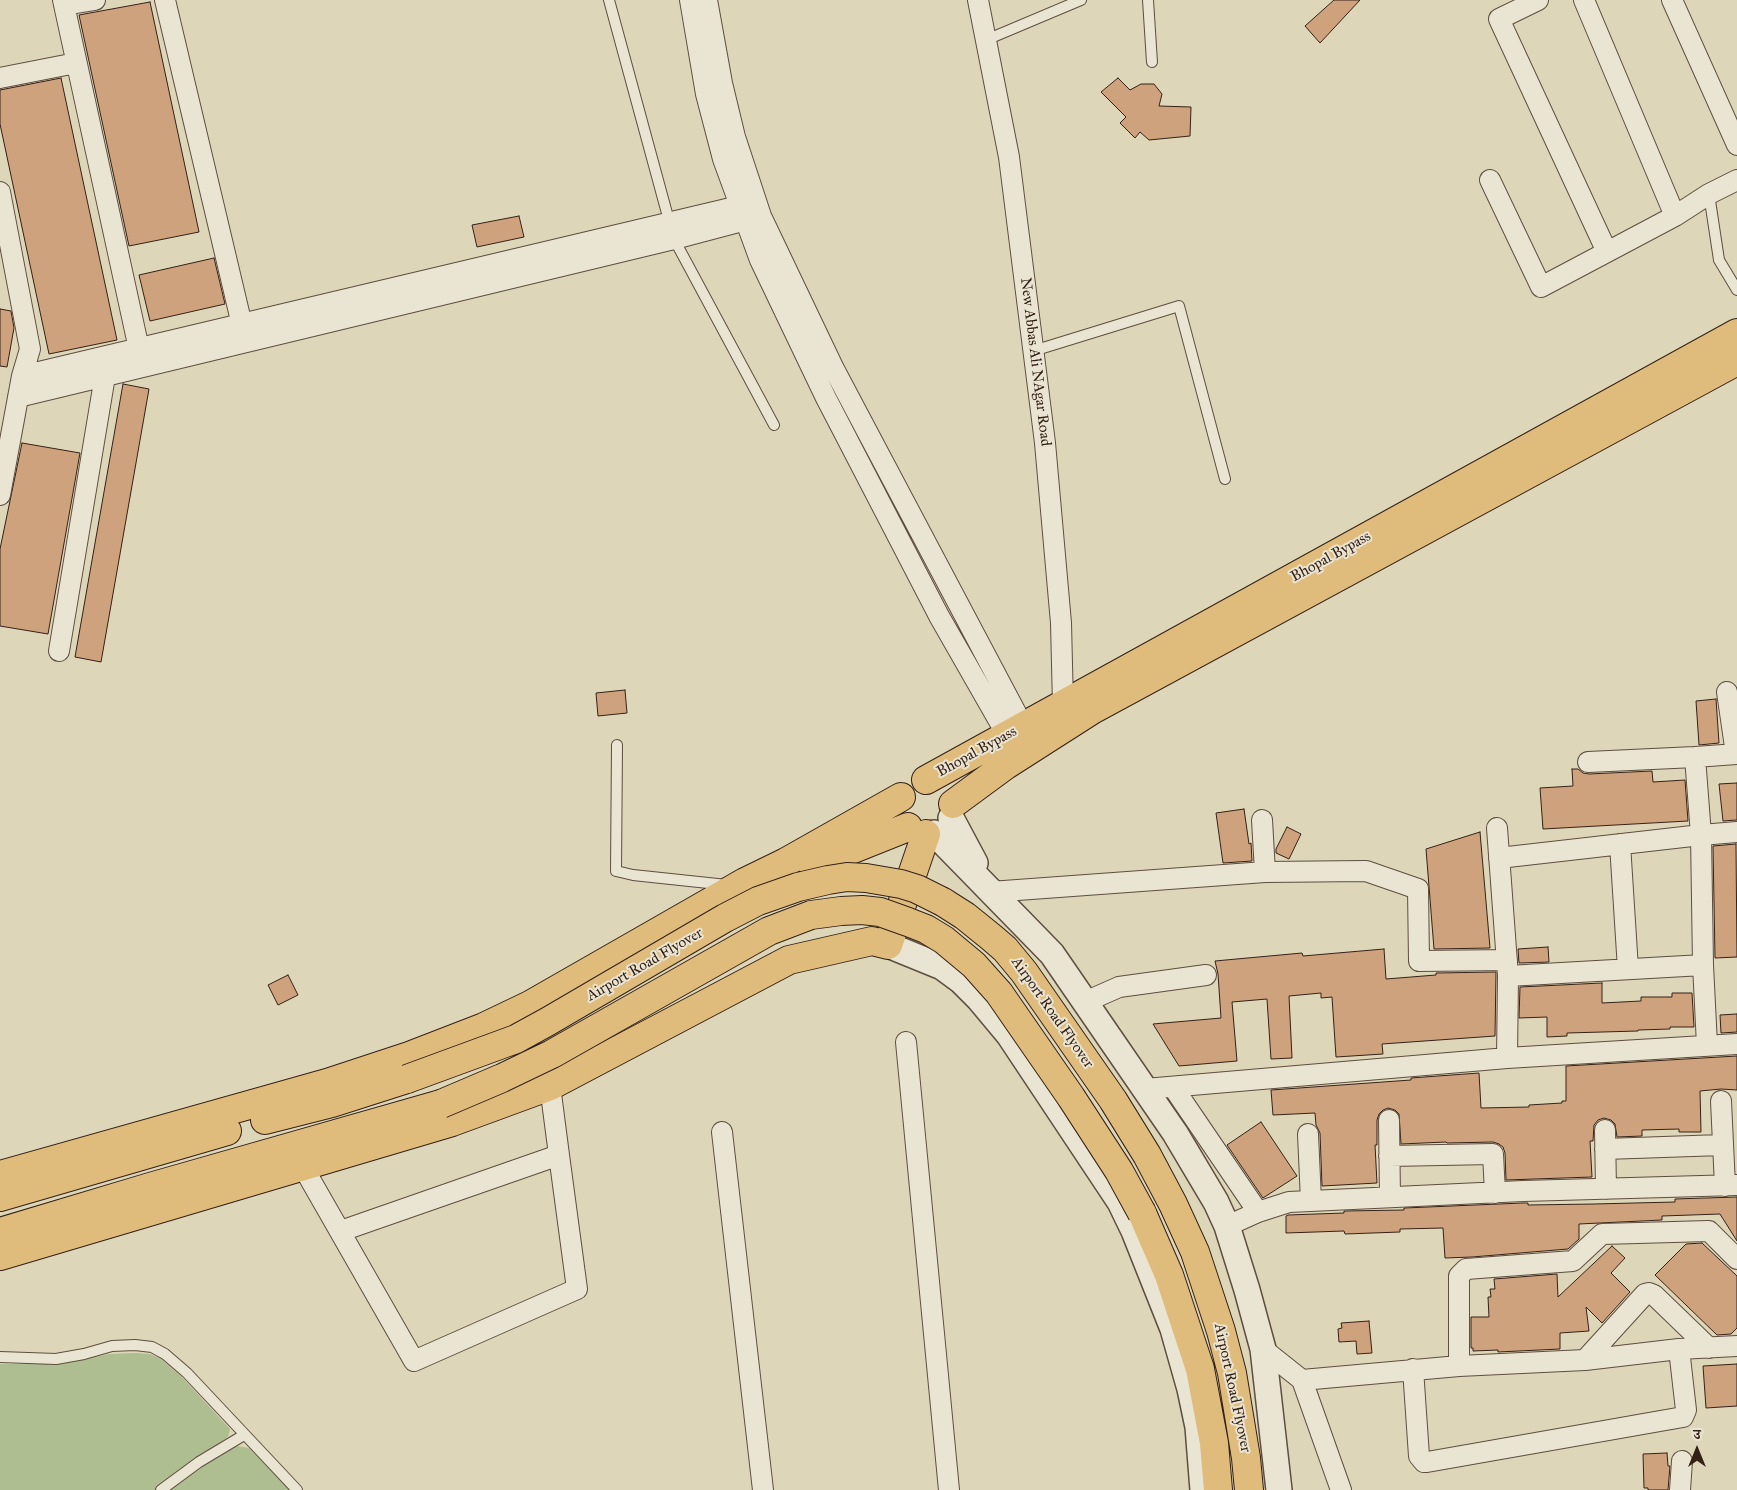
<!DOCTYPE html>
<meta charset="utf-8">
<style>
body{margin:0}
#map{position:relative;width:1737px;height:1490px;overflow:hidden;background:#ded6b9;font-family:"IM FELL Great Primer","Noto Serif Devanagari",serif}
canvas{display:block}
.north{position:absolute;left:1672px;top:1425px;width:50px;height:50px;-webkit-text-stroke:4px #eae4d2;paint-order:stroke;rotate:0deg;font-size:14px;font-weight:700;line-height:20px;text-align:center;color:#342116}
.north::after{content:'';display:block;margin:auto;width:18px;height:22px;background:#342116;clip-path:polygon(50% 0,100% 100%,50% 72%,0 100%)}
</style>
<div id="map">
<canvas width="1737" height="1490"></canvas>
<div class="north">उ</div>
</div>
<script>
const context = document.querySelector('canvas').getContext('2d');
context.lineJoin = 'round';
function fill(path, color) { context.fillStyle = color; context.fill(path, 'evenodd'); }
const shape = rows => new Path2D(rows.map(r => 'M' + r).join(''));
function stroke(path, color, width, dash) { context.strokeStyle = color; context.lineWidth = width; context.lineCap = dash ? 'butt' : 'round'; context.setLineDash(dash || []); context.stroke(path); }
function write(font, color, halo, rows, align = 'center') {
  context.font = font + ' "IM FELL Great Primer",serif'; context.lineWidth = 4; context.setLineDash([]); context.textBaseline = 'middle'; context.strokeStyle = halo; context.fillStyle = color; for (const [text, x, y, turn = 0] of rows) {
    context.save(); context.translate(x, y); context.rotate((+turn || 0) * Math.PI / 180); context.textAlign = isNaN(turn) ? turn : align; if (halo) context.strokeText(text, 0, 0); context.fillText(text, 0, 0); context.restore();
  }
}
const green = shape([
 [136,1353,150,1354,160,1358,181,1376,230,1429,228,1437,156,1490,0,1490,0,1364,61,1364,109,1354],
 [237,1446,249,1448,290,1490,168,1490,210,1459,232,1447]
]);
const building = shape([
 [1334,0,1360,0,1320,43,1305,26,1334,0],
 [150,2,199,232,129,246,79,15,150,2],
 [61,78,117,340,49,354,0,124,0,90,61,78],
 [1118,78,1130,90,1141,84,1154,84,1162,94,1159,106,1191,107,1190,136,1149,140,1140,132,1135,138,1120,123,1126,117,1101,92,1118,78],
 [519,216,524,237,477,247,472,225,519,216],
 [214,258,225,304,150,321,139,275,214,258],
 [0,309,11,311,14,328,7,367,0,366,0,309],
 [123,384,149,389,101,662,75,657,123,384],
 [22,443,80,453,48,634,0,626,0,549,22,443],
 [625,690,627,713,598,716,596,693,625,690],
 [1716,699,1719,743,1699,745,1696,701,1716,699],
 [1572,769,1578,769,1583,773,1589,774,1652,771,1653,782,1685,780,1688,821,1543,829,1540,788,1573,786,1572,769],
 [1737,783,1737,820,1723,821,1719,784,1737,783],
 [1244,809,1249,844,1251,843,1252,861,1223,863,1216,813,1244,809],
 [1287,827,1301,834,1289,859,1276,853,1276,849,1287,827],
 [1480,832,1490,948,1434,949,1426,849,1480,832],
 [1736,844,1737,957,1715,958,1713,846,1736,844],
 [1548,947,1549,962,1519,963,1518,949,1548,947],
 [1384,949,1386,979,1436,975,1436,973,1496,972,1495,1036,1382,1044,1383,1054,1336,1057,1332,997,1321,998,1321,993,1289,996,1292,1058,1271,1059,1267,999,1232,1002,1237,1061,1179,1066,1153,1024,1221,1018,1218,974,1215,961,1302,953,1303,956,1384,949],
 [288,975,298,995,278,1005,268,985,288,975],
 [1602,983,1602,1003,1641,1001,1641,997,1672,997,1672,993,1692,993,1694,1027,1670,1027,1670,1029,1638,1030,1638,1031,1567,1033,1567,1036,1547,1037,1547,1017,1519,1018,1520,987,1602,983],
 [1737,1014,1737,1032,1721,1033,1720,1015,1737,1014],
 [1737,1056,1737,1090,1721,1089,1700,1091,1701,1132,1679,1132,1679,1129,1642,1130,1642,1136,1617,1137,1615,1124,1611,1120,1604,1118,1598,1120,1594,1125,1593,1141,1590,1141,1592,1177,1506,1180,1505,1153,1503,1147,1499,1144,1493,1142,1447,1143,1446,1142,1401,1144,1399,1114,1395,1110,1388,1108,1383,1110,1379,1114,1377,1120,1377,1145,1375,1145,1377,1183,1322,1186,1320,1133,1316,1125,1315,1113,1273,1115,1271,1090,1411,1080,1411,1078,1479,1073,1481,1108,1529,1107,1529,1105,1562,1103,1562,1101,1566,1101,1566,1066,1737,1056],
 [1261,1122,1297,1176,1263,1198,1227,1145,1261,1122],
 [1737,1197,1737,1241,1720,1214,1662,1216,1662,1220,1579,1224,1579,1239,1568,1249,1472,1257,1445,1258,1443,1228,1400,1229,1400,1232,1345,1234,1344,1231,1286,1233,1286,1216,1288,1215,1344,1213,1344,1211,1404,1210,1404,1208,1523,1203,1528,1203,1528,1205,1594,1204,1675,1202,1675,1199,1737,1197],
 [1702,1243,1737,1276,1737,1328,1731,1334,1717,1335,1655,1275,1686,1244,1702,1243],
 [1612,1246,1625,1258,1611,1273,1630,1292,1602,1323,1586,1307,1589,1331,1560,1333,1560,1349,1498,1352,1498,1350,1473,1351,1473,1348,1471,1348,1471,1317,1489,1317,1488,1297,1491,1297,1490,1289,1495,1289,1494,1279,1557,1274,1558,1297,1612,1246],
 [1369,1321,1372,1353,1357,1354,1356,1341,1339,1342,1338,1329,1342,1328,1341,1323,1369,1321],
 [1737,1364,1737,1406,1706,1408,1703,1366,1737,1364],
 [1667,1453,1668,1466,1670,1466,1668,1490,1648,1490,1648,1488,1644,1488,1643,1454,1667,1453]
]);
const service = shape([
 [609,0,674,239,774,425],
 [1148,0,1152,62],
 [986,40,1081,0],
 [1709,194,1719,260,1737,290],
 [1033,351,1179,306,1225,479],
 [617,745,616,871,633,875,727,885],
 [0,1357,56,1359,84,1354,112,1346,135,1345,152,1347,165,1354,187,1373,297,1490],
 [161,1490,199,1462,244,1435]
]);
const minor = shape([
 [63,0,139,349],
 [165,0,242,325],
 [690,0,706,94,723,159,760,260,826,398,939,616,1007,735],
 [707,0,722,83,735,137,761,216,834,369,1023,726],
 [978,0,1009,157,1045,443,1061,623,1063,705,1065,717],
 [1538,0,1499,19,1607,252],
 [1584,0,1675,216],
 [1672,0,1737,145],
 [64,5,95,0],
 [0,78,76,63],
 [1490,180,1541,287,1675,216,1709,194,1737,180],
 [0,192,30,349,22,376,0,495],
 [22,376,752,203],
 [18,397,674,239,757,217],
 [59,651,105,376],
 [1727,692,1736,754],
 [1695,757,1701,835,1703,965,1707,1045],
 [1588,762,1695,757,1737,754],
 [1262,820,1265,872],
 [1497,828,1508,976,1507,1058],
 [1620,844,1628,969],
 [1499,858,1701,835,1737,832],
 [990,892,1265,872,1366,871,1418,889,1419,961,1507,960],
 [1508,976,1703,965],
 [1085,1002,1119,987,1206,975],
 [906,1042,949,1490],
 [1173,1087,1258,1212],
 [1145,1089,1507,1058,1737,1044],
 [1721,1101,1725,1186],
 [1389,1120,1390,1197],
 [1605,1130,1606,1189],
 [722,1132,763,1490],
 [1308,1134,1311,1201],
 [1605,1149,1722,1145],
 [1389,1156,1493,1154,1495,1193],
 [303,1167,414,1361,577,1289,559,1155],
 [1227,1226,1258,1212,1289,1202,1523,1191,1737,1185],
 [341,1231,559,1155,550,1086],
 [1263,1349,1302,1380,1341,1490],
 [1585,1360,1645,1294,1649,1293,1654,1295,1709,1348],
 [1459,1366,1459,1276,1466,1269,1573,1261,1602,1234,1709,1231,1737,1259],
 [1413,1369,1419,1456,1424,1462,1427,1462,1683,1417,1686,1410,1679,1349],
 [1302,1380,1459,1366,1585,1360,1679,1349,1737,1346],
 [1680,1490,1682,1461]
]);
const tertiary = shape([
 [951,818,975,863],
 [934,833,1052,954,1175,1133,1216,1202,1227,1226,1247,1290,1263,1349,1279,1490],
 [888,945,942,967,961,981,979,999,1009,1035,1120,1202,1134,1231,1173,1329,1190,1389,1198,1427,1203,1490]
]);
const primary = shape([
 [926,780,1737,333],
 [953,804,1006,765,1092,710,1737,361],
 [807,859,848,851,908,827],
 [943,902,965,916,991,937,1005,949,1024,972,1113,1100,1147,1155,1173,1204,1195,1252,1221,1331,1232,1373,1246,1458,1249,1490],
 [265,1120,332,1103,407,1079],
 [0,1175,327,1083,409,1056,484,1027,530,1005,745,882,786,862,901,797],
 [0,1197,227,1131],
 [1142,1213,1169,1275,1200,1369,1214,1443,1218,1490],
 [0,1232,150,1187,441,1104],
 [0,1256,452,1122,550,1086,789,960,872,941,888,945,926,834]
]);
const primaryBridge = shape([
 [407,1079,516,1039,547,1022,725,918,758,901,798,887,828,880,847,877,866,878,901,884,917,889,943,902],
 [441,1104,502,1078,552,1054,769,931,811,915,841,911,862,910,880,912,908,922,926,929,944,940,974,965,999,993,1071,1097,1119,1171,1142,1213]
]);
const streetNames = [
 ["New Abbas Ali NAgar Road",1035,362,83],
 ["Bhopal Bypass",1331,557,-29],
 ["Bhopal Bypass",977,752,-29],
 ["Airport Road Flyover",645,965,-30],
 ["Airport Road Flyover",1052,1013,55],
 ["Airport Road Flyover",1232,1388,78]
];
fill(green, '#afbe91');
fill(building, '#cfa27e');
stroke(building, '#342116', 1);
stroke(service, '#5e4e3f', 12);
stroke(minor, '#5e4e3f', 22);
stroke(tertiary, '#5e4e3f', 28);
stroke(primary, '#342116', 30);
stroke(service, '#eae4d2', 10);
stroke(minor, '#eae4d2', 20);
stroke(tertiary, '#eae4d2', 25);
stroke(primary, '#dfbb7c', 28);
stroke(primaryBridge, '#342116', 30, []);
stroke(primaryBridge, '#dfbb7c', 28);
write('15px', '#342116', '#eae4d2', streetNames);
</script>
